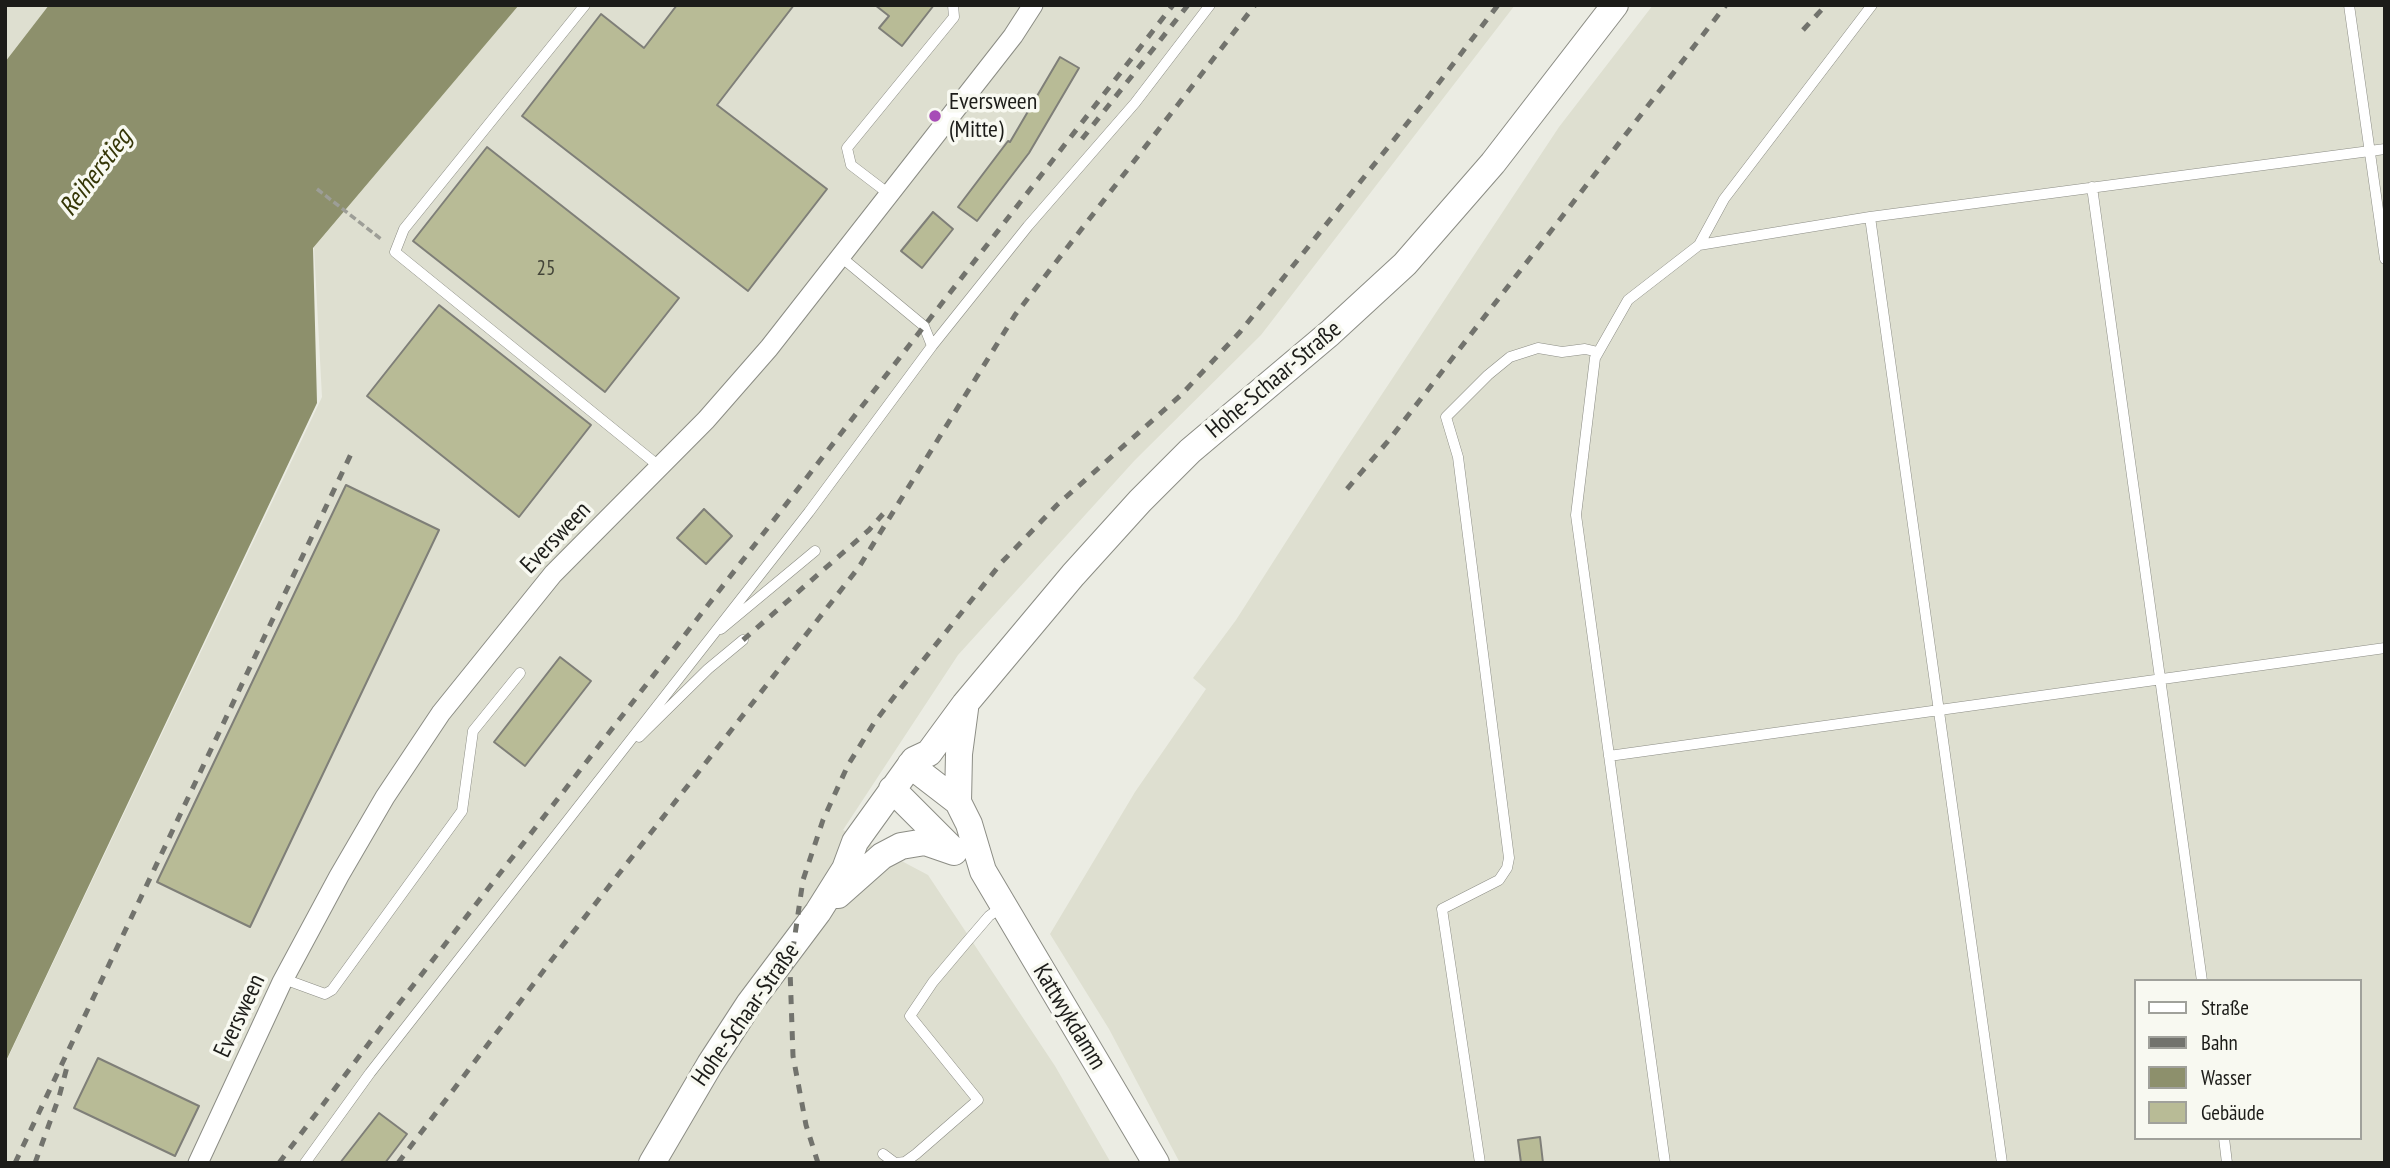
<!DOCTYPE html>
<meta charset="utf-8">
<style>
body{margin:0}
#map{position:relative;width:2390px;height:1168px;overflow:hidden;background:#ebece3;font-family:"PT Sans Narrow",sans-serif}
canvas{display:block}
.frame{position:absolute;inset:0;border:7px solid #1c1c19;pointer-events:none}
.legend{position:absolute;left:2134px;top:979px;width:228px;height:161px;box-sizing:border-box;background:#f8f9f1;border:2px solid #a0a19b;margin:0;padding:9px 12px;list-style:none;font-size:21px;color:#1c1c19}
.legend li{display:flex;align-items:center;gap:14px;height:35px}
.legend b{width:35px;border:2px solid #a0a19b}
</style>
<div id="map">
<canvas width="2390" height="1168"></canvas>
<div class="frame"></div>
<ul class="legend">
<li><b style="height:9px;background:#fff"></b>Straße</li>
<li><b style="height:9px;background:#72736d"></b>Bahn</li>
<li><b style="height:19px;background:#8d906c"></b>Wasser</li>
<li><b style="height:19px;background:#b8bb96"></b>Gebäude</li>
</ul>
</div>
<script>
const context = document.querySelector('canvas').getContext('2d');
context.lineJoin = 'round';
function fill(path, color) { context.fillStyle = color; context.fill(path, 'evenodd'); }
const shape = rows => new Path2D(rows.map(r => 'M' + r).join(''));
function stroke(path, color, width, dash) { context.strokeStyle = color; context.lineWidth = width; context.lineCap = dash ? 'butt' : 'round'; context.setLineDash(dash || []); context.stroke(path); }
function write(font, color, halo, rows, align = 'center') {
  context.font = font + ' "PT Sans Narrow",sans-serif'; context.lineWidth = 7; context.setLineDash([]); context.textBaseline = 'middle'; context.strokeStyle = halo; context.fillStyle = color; for (const [text, x, y, turn = 0] of rows) {
    context.save(); context.translate(x, y); context.rotate((+turn || 0) * Math.PI / 180); context.textAlign = isNaN(turn) ? turn : align; if (halo) context.strokeText(text, 0, 0); context.fillText(text, 0, 0); context.restore();
  }
}
const built = shape([
 [5,5,49,5,5,62],
 [519,5,1515,5,1261,335,1135,460,958,655,843,830,928,875,1055,1066,1111,1163,5,1163,5,1064,322,397,314,247],
 [1653,5,2385,5,2385,1163,1180,1163,1109,1029,1050,934,1135,792,1206,689,1193,678,1236,620,1339,459,1559,127],
 [2136,981,2360,981,2360,1138,2136,1138]
]);
const water = shape([
 [49,5,519,5,313,248,317,403,5,1063,5,62]
]);
const building = shape([
 [677,5,794,5,717,105,827,189,748,291,522,116,601,14,644,48,677,5],
 [875,5,934,5,902,46,879,28,889,16,875,5],
 [1060,57,1079,68,1029,153,977,221,958,207,1008,141,1010,142,1060,57],
 [487,147,679,298,605,392,413,241,487,147],
 [933,212,953,229,922,268,901,251,933,212],
 [439,305,591,425,519,517,367,396,439,305],
 [346,485,439,530,250,927,157,882,346,485],
 [704,509,732,536,706,564,677,538,704,509],
 [560,657,591,681,525,766,494,742,560,657],
 [98,1058,199,1106,175,1156,74,1108,98,1058],
 [379,1113,407,1134,385,1163,340,1163,379,1113],
 [1540,1137,1543,1163,1521,1163,1518,1140,1540,1137]
]);
const path = shape([
 [317,189,381,239]
]);
const lane = shape([
 [585,5,404,229,395,252,660,467],
 [2349,5,2385,259],
 [2092,187,2202,981],
 [889,194,851,165,847,148,954,17,953,5],
 [1870,217,2002,1163],
 [1699,245,1870,217,2385,149],
 [932,346,1028,226,1135,103,1210,5],
 [721,629,815,551],
 [639,737,708,669,743,640],
 [1609,756,2385,648],
 [284,979,325,994,332,990,462,811,473,731,520,673],
 [2224,1138,2227,1163],
 [883,1154,895,1163],
 [305,1163,370,1073,809,512,932,346,924,326,841,257],
 [896,1163,905,1162,916,1154,978,1100,910,1016,933,982,965,944,989,916,1003,906],
 [1480,1163,1442,909,1499,880,1507,868,1509,858,1458,457,1446,417,1488,375,1510,357,1538,348,1562,352,1585,349,1598,352],
 [1665,1163,1576,515,1595,358,1628,300,1699,245,1724,199,1872,5]
]);
const street = shape([
 [198,1163,282,982,339,876,385,797,441,713,553,574,706,420,769,348,1013,36,1033,5]
]);
const secondary = shape([
 [910,765,958,802,969,824,983,871,1156,1163],
 [892,789,953,850],
 [958,802,959,754,965,709],
 [838,895,882,856,901,846,925,842,954,852],
 [652,1163,710,1064,749,1004,818,912,845,869,855,842,914,760,929,753,965,704,1073,575,1140,501,1190,451,1330,333,1405,264,1493,163,1615,5]
]);
const rail = shape([
 [1803,30,1826,5],
 [1082,139,1188,5],
 [1347,489,1389,440,1726,5],
 [743,640,869,530,883,514],
 [15,1163,351,454],
 [35,1163,59,1097,67,1067],
 [279,1163,391,1014,1173,5],
 [398,1163,563,945,859,567,1015,315,1255,5],
 [818,1163,806,1125,793,1056,790,969,803,880,823,820,848,765,874,723,897,693,1002,562,1057,505,1180,396,1240,332,1425,101,1498,5]
]);
const markers = [
 [935,116,7,"#a74cb7"]
];
const numberNames = [
 ["25",546,269]
];
const poiNames = [
 ["Eversween",949,102],
 ["(Mitte)",949,130]
];
const streetNames = [
 ["Hohe-Schaar-Straße",1274,380,-40],
 ["Eversween",556,538,-46],
 ["Hohe-Schaar-Straße",746,1015,-55],
 ["Eversween",240,1016,-65],
 ["Kattwykdamm",1069,1017,59]
];
const waterNames = [
 ["Reiherstieg",96,173,-53]
];
fill(built, '#dedfd0');
fill(water, '#8d906c');
fill(building, '#b8bb96');
stroke(building, '#7f7f78', 2);
stroke(lane, '#8c8d85', 11);
stroke(street, '#8c8d85', 21);
stroke(secondary, '#8c8d85', 28);
stroke(path, '#9d9e97', 3.5, [7, 3.5]);
stroke(lane, '#fff', 10);
stroke(street, '#fff', 19);
stroke(secondary, '#fff', 26);
stroke(rail, '#72736d', 5, [9, 9]);
for (const [x, y, r, color] of markers) { const dot = new Path2D(); dot.arc(x, y, r, 0, 2 * Math.PI); context.fillStyle = color; context.fill(dot); stroke(dot, '#f8f9f1', 2.5); }
write('21px', '#434438', null, numberNames);
write('24px', '#1c1c19', '#f8f9f1', poiNames, 'left');
write('24px', '#1c1c19', '#f8f9f1', streetNames);
write('italic 26px', '#353606', '#f8f9f1', waterNames);
</script>
